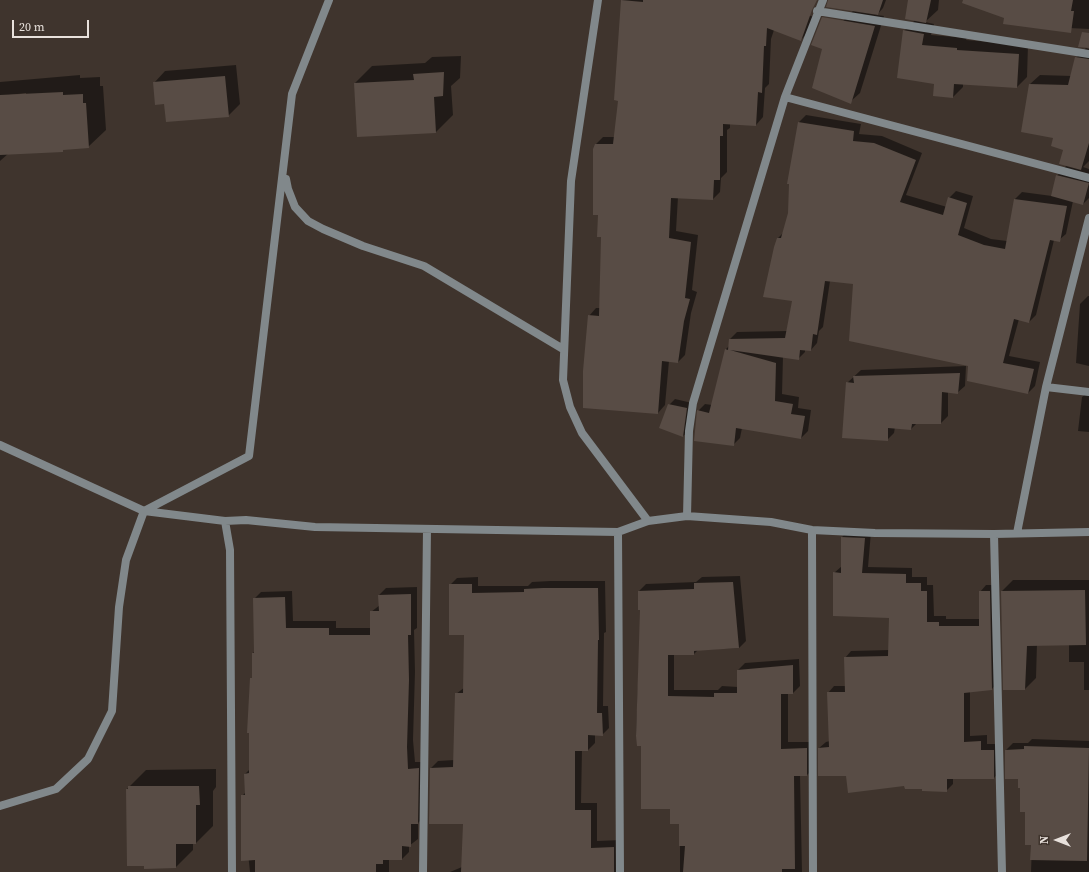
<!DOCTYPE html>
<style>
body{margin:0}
#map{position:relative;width:1089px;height:872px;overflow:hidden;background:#3f342d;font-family:"Source Serif 4",serif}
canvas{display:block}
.north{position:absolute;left:1037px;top:820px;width:40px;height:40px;-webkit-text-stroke:3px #3f342d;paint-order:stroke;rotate:270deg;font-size:11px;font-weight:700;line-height:16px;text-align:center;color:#e8e1dc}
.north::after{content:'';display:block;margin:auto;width:14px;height:18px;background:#e8e1dc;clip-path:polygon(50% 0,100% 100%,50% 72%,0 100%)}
.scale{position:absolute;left:12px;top:20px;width:77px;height:18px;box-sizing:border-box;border:2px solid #e8e1dc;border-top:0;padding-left:5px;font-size:12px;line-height:14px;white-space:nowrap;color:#e8e1dc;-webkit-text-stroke:3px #3f342d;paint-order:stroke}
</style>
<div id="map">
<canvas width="1089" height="872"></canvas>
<div class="north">N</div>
<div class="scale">20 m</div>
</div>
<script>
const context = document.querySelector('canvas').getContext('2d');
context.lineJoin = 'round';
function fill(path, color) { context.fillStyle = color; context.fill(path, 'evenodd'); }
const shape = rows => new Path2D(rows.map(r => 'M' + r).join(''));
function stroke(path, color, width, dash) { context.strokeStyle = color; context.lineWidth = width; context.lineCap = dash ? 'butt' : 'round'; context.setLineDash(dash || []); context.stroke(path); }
const shadow = shape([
 [622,0,798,0,795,11,814,17,808,32,801,40,774,30,771,39,769,84,765,88,763,117,756,125,730,123,730,128,727,130,727,172,721,178,720,192,713,199,678,197,676,231,698,235,692,290,697,292,691,313,685,355,678,362,669,361,665,405,658,413,589,316,596,308,600,308,602,236,599,214,596,144,603,137,615,137,619,100,615,99],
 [851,0,886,0,883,8,877,15,884,16,860,93,850,102,843,21,854,10],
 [909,0,939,0,938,10,925,22,934,24,931,35,967,38,966,40,1028,45,1027,77,1017,87,963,83,963,87,953,97,935,83,904,31,915,20],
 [990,0,1089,0,1089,29,1029,26,1005,17],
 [1086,48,1089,49,1089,161,1083,167,1089,169,1089,198,1083,204,1073,201,1066,234,1059,240,1054,240,1036,315,1029,322,1019,319,1009,356,1040,362,1035,386,1028,393,969,366,854,283,830,281,823,327,819,331,817,343,811,350,805,349,805,352,798,359,783,357,782,394,799,397,798,408,811,410,808,431,801,438,742,428,740,438,733,445,698,411,705,404,712,405,726,349,729,346,730,339,737,332,787,331,793,300,778,238,783,233,789,213,790,183,788,183,799,122,806,115,861,124,859,134,882,136,922,153,906,195,947,207,949,198,956,191,973,196,964,228,991,239,1007,241,1015,199,1022,192,1052,196,1057,176,1067,165,1064,149,1054,137,1030,84,1040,75,1072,76,1076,58],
 [461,56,460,78,451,86,453,115,436,132,355,83,372,66,425,63,432,57],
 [236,65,240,104,228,116,165,103,154,83,165,71],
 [80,75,80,78,100,77,100,86,103,86,106,130,88,147,9,153,0,161,0,98,26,95,26,93,0,96,0,82],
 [1088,296,1089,296,1089,366,1076,363,1080,304],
 [966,366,965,386,957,393,948,392,948,416,941,423,917,423,911,429,895,427,894,433,887,440,847,383,861,370],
 [1089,391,1089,432,1078,431,1082,397],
 [675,399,692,403,689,431,683,436,669,405],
 [848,531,871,532,868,567,912,568,912,577,927,577,927,585,933,585,934,616,946,616,946,619,980,619,980,592,986,585,996,585,998,682,992,689,970,691,970,736,987,735,987,744,1000,744,1000,771,994,778,953,778,953,784,946,791,905,785,847,775,819,748,826,742,830,741,828,693,834,686,846,686,845,658,851,651,889,650,890,617,834,573,842,566,842,537],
 [740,576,746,641,739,648,698,650,694,654,674,654,674,690,718,690,722,686,738,687,738,670,745,663,799,659,800,686,793,693,788,693,788,742,814,742,814,768,807,775,800,775,802,872,680,872,680,823,671,808,638,735,636,735,641,610,639,609,639,591,646,584,696,582,702,577],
 [478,577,478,586,528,586,532,582,550,581,605,581,606,632,604,633,603,706,608,706,609,728,602,735,595,734,595,743,588,750,582,750,581,803,597,803,597,841,621,840,622,872,450,872,462,867,465,823,431,768,438,761,454,760,456,694,465,687,465,634,450,585,457,578],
 [1013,580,1089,580,1089,690,1084,690,1084,662,1069,662,1069,644,1037,644,1036,678,1025,689,1002,591],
 [417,587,417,628,414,630,415,672,413,740,415,762,425,762,425,816,418,823,418,839,409,846,409,852,402,859,389,859,389,872,250,872,242,796,246,792,245,774,250,769,251,679,253,677,253,653,255,651,254,599,261,592,292,591,293,621,336,621,336,628,371,628,371,612,380,605,379,595,386,588],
 [1032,739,1089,741,1089,872,1031,872,1032,844,1021,787,1019,778,1006,778,1006,750,1013,743,1028,743],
 [216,769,216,787,213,791,213,826,196,843,193,843,193,850,176,867,127,789,146,770]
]);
const building = shape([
 [621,0,643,2,643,0,817,0,812,10,801,41,767,28,766,46,764,46,762,93,758,92,756,126,723,124,723,136,720,136,720,180,714,180,713,200,671,198,669,238,691,242,685,298,690,299,684,321,678,363,662,361,658,414,583,408,583,371,588,315,599,316,601,237,597,237,598,215,593,215,593,149,595,144,613,144,618,101,614,100],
 [828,0,883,0,878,15,826,7],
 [908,0,931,0,926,23,905,19],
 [963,0,1073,0,1071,11,1074,11,1071,33,1003,24,1004,18,962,3],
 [822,17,875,26,851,104,812,88,822,49,811,45],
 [903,30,924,34,922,45,957,48,957,50,1019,54,1017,88,954,84,953,98,933,96,934,84,897,78],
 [1082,32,1089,33,1089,48,1078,47],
 [1075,57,1089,59,1089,143,1081,170,1059,164,1063,150,1051,146,1053,138,1021,132,1029,84,1068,85],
 [444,72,443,96,434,97,436,133,357,137,354,83,414,80,413,74],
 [225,76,229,117,166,122,164,104,155,105,153,82],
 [63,92,63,95,83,94,83,103,86,103,89,148,63,150,63,152,0,155,0,95],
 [798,122,854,131,853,141,874,143,916,160,900,202,943,215,948,197,967,203,958,235,984,245,1005,249,1014,199,1067,206,1060,242,1050,240,1029,323,1014,319,1003,363,1034,369,1028,394,967,381,968,366,849,341,853,284,825,281,817,335,813,334,811,351,800,350,799,360,730,350,776,363,775,401,793,404,791,414,805,416,801,439,736,428,734,446,694,441,697,410,709,413,725,349,728,350,729,339,785,338,792,301,763,297,774,247,777,238,781,238,788,213,789,184,787,184],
 [1056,175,1089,183,1083,205,1051,196],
 [960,373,958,394,942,392,941,424,912,424,911,430,888,428,888,441,842,438,846,382,854,383,853,376],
 [668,404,687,408,683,437,659,428],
 [841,537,865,538,862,573,906,574,906,583,921,583,921,591,927,591,927,622,939,622,939,626,979,626,979,591,990,591,992,690,964,693,964,742,981,741,981,750,994,750,994,779,947,779,947,792,922,791,922,789,905,789,904,786,848,793,846,776,818,776,818,748,829,747,827,692,845,692,844,657,888,656,889,618,833,616,833,572,841,573],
 [733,582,739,648,694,651,694,655,668,655,668,696,714,697,714,693,737,693,737,670,793,665,793,694,781,694,781,749,807,748,807,776,794,776,795,869,782,869,782,872,683,872,685,846,679,846,679,824,670,824,670,809,641,809,641,746,637,746,636,736,640,610,638,610,638,591,694,589,694,583],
 [449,584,472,584,472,593,524,592,524,589,543,588,598,588,599,640,598,640,597,713,602,713,603,736,588,735,588,751,575,751,575,810,591,810,591,848,614,847,614,872,461,872,463,824,429,824,430,768,453,767,455,693,463,693,464,635,449,635],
 [1085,590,1086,645,1027,646,1025,690,1003,690,1001,591],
 [411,594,411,635,408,635,409,680,407,747,408,769,419,768,418,824,411,824,411,847,402,846,402,860,383,860,383,864,376,864,376,872,255,872,255,860,241,861,241,795,245,795,244,774,249,773,249,733,247,733,250,678,252,678,252,653,254,653,253,598,285,597,286,628,329,628,329,635,370,635,370,611,379,611,378,595],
 [1024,746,1089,748,1087,861,1030,860,1031,845,1025,845,1025,812,1020,812,1020,788,1018,788,1018,779,1005,779,1005,750,1024,749],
 [128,786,199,786,200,805,196,805,196,844,176,844,176,868,144,869,144,866,127,866,126,789,128,789]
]);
const minor = shape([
 [598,0,571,181,563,380,570,407,582,433,648,521],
 [817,11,1089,54],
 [785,97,1089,178],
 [286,179,288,189,295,207,308,221,323,229,363,246,424,266,563,349],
 [1046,387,1089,392],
 [0,445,144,511,225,521,246,520,315,527,618,532,648,521,687,516,771,522,812,530,875,533,994,534,1089,532],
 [687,516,689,431,693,403,785,97,823,0],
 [225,521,230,550,232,872],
 [812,530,813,872],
 [618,532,620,872],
 [1017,533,1046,387,1089,218],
 [994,534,1002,872],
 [0,806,56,789,88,759,112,711,119,607,126,560,144,511,249,456,292,94,329,0],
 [423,872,427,529]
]);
fill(shadow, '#0007');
fill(building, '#584c45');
stroke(minor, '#81888b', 8);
</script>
